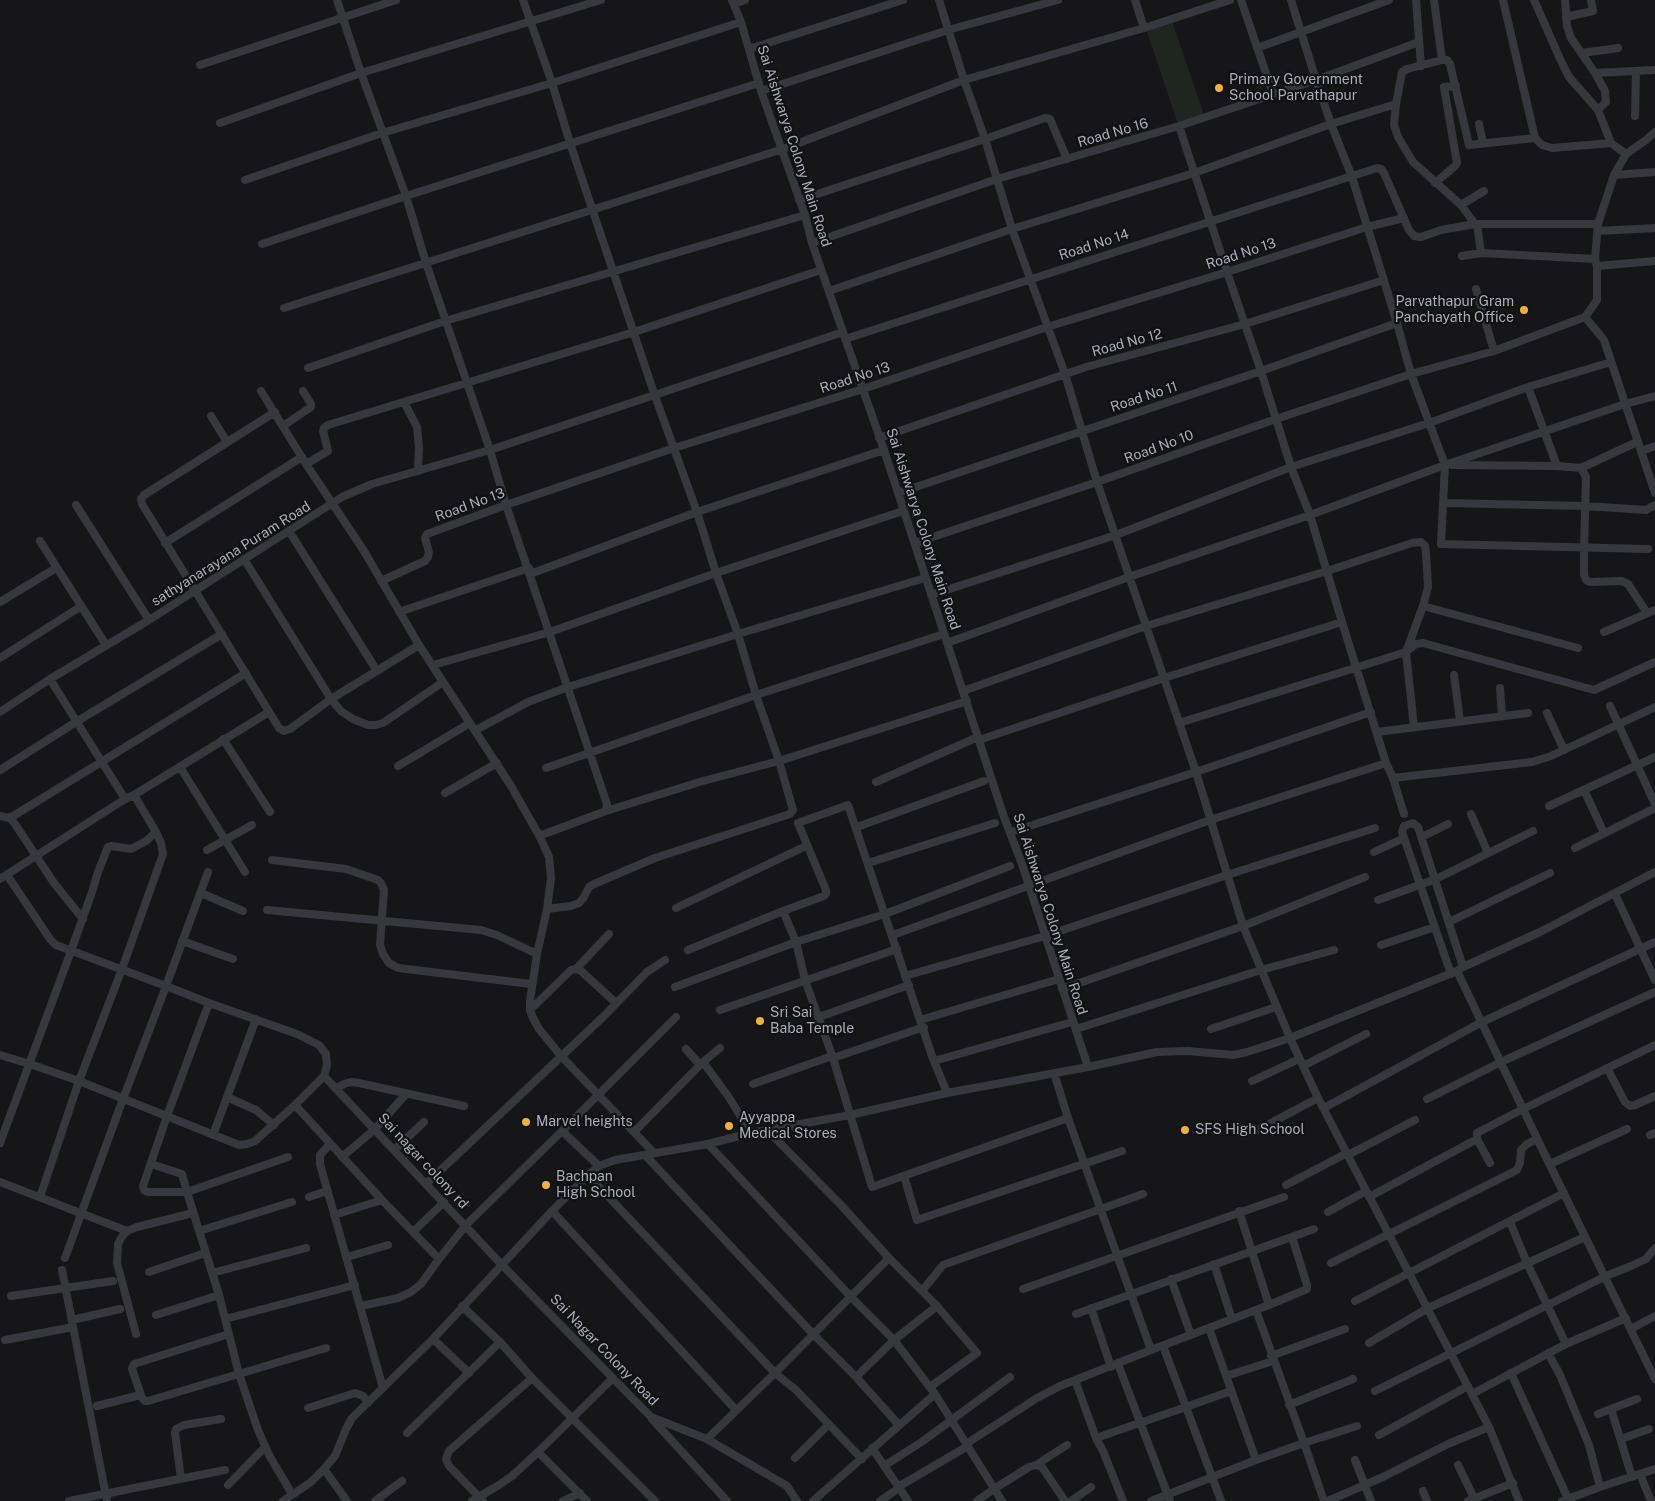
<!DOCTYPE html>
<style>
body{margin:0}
canvas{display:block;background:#161618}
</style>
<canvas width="1655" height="1501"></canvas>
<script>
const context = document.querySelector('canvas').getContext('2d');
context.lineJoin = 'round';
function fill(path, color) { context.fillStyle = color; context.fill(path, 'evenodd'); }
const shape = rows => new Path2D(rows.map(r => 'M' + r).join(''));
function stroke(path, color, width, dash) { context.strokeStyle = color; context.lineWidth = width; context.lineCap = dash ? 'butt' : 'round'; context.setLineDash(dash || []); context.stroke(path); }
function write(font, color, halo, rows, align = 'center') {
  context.font = font + ' "Public Sans",sans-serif'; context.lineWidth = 4.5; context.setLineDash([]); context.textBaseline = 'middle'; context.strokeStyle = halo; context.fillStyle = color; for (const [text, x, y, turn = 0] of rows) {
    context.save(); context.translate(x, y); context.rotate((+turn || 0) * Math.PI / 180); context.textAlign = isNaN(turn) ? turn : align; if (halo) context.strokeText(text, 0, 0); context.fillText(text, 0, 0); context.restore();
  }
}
const green = shape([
 [1172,21,1204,115,1178,124,1146,29]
]);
const minor = shape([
 [337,0,361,73,406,196,426,263,490,450,506,505,607,804,606,811,539,836],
 [523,0,552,83,570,143,655,396,697,512,716,573,738,634,756,695,779,761,793,810,790,814,655,858,594,884,589,887,584,897,579,903,571,906,547,909],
 [732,0,741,22,761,91,805,215,812,243,884,450,1004,817,1022,864,1088,1067],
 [939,0,964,80,985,139,1012,229,1065,374,1097,482,1196,772,1243,926,1290,1038,1318,1098,1489,1427,1519,1501],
 [1135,0,1144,28],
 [1241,0,1273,94],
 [1291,0,1316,80,1331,124,1352,177,1397,323,1411,374,1445,465,1441,544,1648,549],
 [1416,0,1421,66],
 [1434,0,1442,60,1447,60,1450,64,1469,145,1535,138,1542,145,1552,148,1611,143,1626,154],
 [1503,0,1535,138],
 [1534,0,1561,61,1569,77,1598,110,1611,143],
 [1565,0,1567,26,1571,38,1595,73,1605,91,1606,102,1598,110],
 [734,4,745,0],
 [1566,17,1593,11,1591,0],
 [1257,48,1389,0],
 [749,49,903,0],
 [1582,53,1618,48],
 [1442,60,1407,69,1402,72,1396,104,1394,125,1398,137,1413,162,1461,205,1475,224],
 [200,65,396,0],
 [1595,73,1655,70],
 [761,91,948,30,1058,0],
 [1635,116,1636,71],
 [220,123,361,73,601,0],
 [1479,124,1483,143],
 [1614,175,1655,172],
 [245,180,382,133,552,83,741,22],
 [1435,183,1455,166,1457,163,1444,87,1456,86],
 [799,200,985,139,1045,118,1050,119,1067,159],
 [1461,205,1484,191],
 [1477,224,1481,253],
 [1598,231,1655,228],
 [812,243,997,179,1179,126,1316,80,1419,42],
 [262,244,406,196,759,83],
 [1462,256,1481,253,1595,259],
 [1597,266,1655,261],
 [1476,289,1494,351],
 [829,291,1012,229,1194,173,1331,124,1396,104],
 [284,308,783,149,964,80,1144,28,1230,0],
 [1585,317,1604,340,1655,493],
 [845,339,1377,168,1381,169,1384,173,1409,230,1414,236,1421,237,1441,230,1475,224,1598,224],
 [308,368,445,321,805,215],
 [1528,387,1557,466],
 [261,391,306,464,364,551,419,645,511,786,540,837,549,857,551,878,547,909,537,954,530,1001,530,1010,533,1018,539,1029,561,1056,654,1153],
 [404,402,417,427,419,448,418,471],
 [275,412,144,495,141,499,142,504,279,728,284,731,290,729,331,699,419,645],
 [211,416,227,442],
 [283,426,311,407,311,404,303,391],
 [879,438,1086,367,1245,324,1384,280],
 [1641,451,1655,446],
 [306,464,328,451,323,431,324,428,328,425,634,332,821,270],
 [1452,465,1557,466,1581,468,1637,442],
 [1581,468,1586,477,1584,548,1584,575,1586,580,1590,582,1622,581,1628,584,1647,613],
 [898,493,1261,371,1397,323],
 [1444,503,1585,506,1646,510,1655,505],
 [76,505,149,620],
 [289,531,377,671],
 [40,541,106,645],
 [165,543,302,457],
 [915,543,1097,482,1276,419,1411,374,1494,351,1585,317,1597,300,1597,266,1595,259,1598,224,1614,175,1626,154,1646,140,1655,132],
 [244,559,331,699,341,711,353,719,368,725,376,725,383,723,443,682],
 [530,574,697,512,884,450],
 [381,581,425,561,428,557,429,552,425,538,427,534,506,505,674,448,863,389,1047,327,1227,272,1367,227,1404,218],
 [931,595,1116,535,1291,467,1429,423,1528,387,1611,362],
 [0,602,56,568],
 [1423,606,1578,648],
 [399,612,529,568],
 [1604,632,1655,610],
 [947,643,1129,577,1310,515,1445,465,1625,404,1655,396],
 [0,658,80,607],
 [433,665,550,632,716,573,903,511],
 [1454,675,1460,721],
 [1500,688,1502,716],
 [963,691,1146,626,1327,571,1412,543,1421,542,1425,546,1426,552,1428,587,1423,606,1406,652,1414,727],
 [1610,706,1655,804],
 [0,712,50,679,149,620,342,497,372,484,490,450,843,332],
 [1547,713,1564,750],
 [1179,723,1406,652,1416,644,1423,643,1594,690,1655,662],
 [476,730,528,702,568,687,738,634,925,578],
 [1377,732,1528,713],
 [223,739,270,812],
 [979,740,1164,678,1342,622],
 [1386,763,1393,778,1532,762,1551,756,1655,707],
 [398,766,470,723],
 [180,767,245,872],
 [546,768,756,695,944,634],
 [0,770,76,722,222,634],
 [1393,778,1404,814],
 [876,782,978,737],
 [1584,790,1604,833],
 [445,793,497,763],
 [134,795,269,712],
 [1549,806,1655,757],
 [606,811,703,781,779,761,967,701],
 [1471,814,1488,853],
 [0,816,10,818,15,824,54,883,83,919],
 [10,818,246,673],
 [857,827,984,781],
 [1011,832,1196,772,1371,712],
 [1422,837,1448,824],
 [1575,848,1655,808],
 [207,850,252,825],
 [1374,852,1404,838],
 [272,860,346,869,378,880,381,883,384,890,380,945,383,954,389,963,398,968,531,984],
 [868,863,995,823],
 [208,872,166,986,209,1003,297,1034,319,1045,326,1054,327,1065,324,1076,295,1105],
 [7,875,50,939,56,945,166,986,123,1099,65,1258],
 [0,879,125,799],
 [201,893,243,911],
 [1615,894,1655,980],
 [1378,900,1436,879,1533,831],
 [676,908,806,846],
 [267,910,481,930,497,935,537,954],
 [783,911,796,942,805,980,833,1058,872,1187,1068,1118],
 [1449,922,1550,873],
 [609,934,576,969,580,970,616,1003],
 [893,935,1210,820,1386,763,1342,622,1310,515,1291,467,1261,371,1227,272,1179,126],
 [182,941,233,959],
 [1381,945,1435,927],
 [688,950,783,911,824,896,826,894,826,890,798,823,848,805,932,1056,947,1093],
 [1457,971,1545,1155,1655,1379],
 [1451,974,1402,832,1404,826,1413,823,1418,827,1463,967],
 [905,976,1045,936,1227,875,1375,828],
 [675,987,796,942,885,914,1010,866],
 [1062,989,1243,926,1365,877],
 [209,1003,167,1116,143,1186,144,1190,147,1192,187,1192,219,1295,239,1374,258,1430,269,1455,292,1494],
 [530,1010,571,970,576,969],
 [720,1010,897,949],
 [819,1017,909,985],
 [920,1020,1059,979],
 [1076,1029,1261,970,1334,950],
 [1211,1029,1276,1007],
 [686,1049,700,1065],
 [0,1055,30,1064,79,1081,239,1145,247,1144,255,1141,295,1105,382,1200,334,1215],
 [833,1058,924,1027],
 [934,1061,1072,1022],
 [703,1062,720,1048],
 [1303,1066,1366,1034],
 [1607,1068,1625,1102,1630,1106,1635,1105,1655,1096],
 [1054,1073,1068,1118,1151,1350,1269,1305,1307,1289,1307,1285,1292,1237],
 [324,1076,502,1265,651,1417,707,1439,787,1486,797,1501],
 [1252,1081,1299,1059],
 [753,1084,832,1056],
 [337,1088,344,1084,351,1082,359,1083,464,1106],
 [227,1097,256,1110,274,1125],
 [1427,1099,1501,1062,1655,992],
 [1324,1108,1482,1022,1655,942],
 [562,1131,676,1017],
 [635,1131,703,1062,728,1096,751,1133],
 [768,1131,841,1205,889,1258,937,1306,894,1340,856,1377],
 [1254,1132,1318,1098],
 [213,1135,256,1019],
 [1650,1135,1655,1133],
 [0,1143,71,951,92,892,98,872,108,847,111,846,131,849,146,841,156,832],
 [330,1144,320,1155,320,1164,383,1388],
 [708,1144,851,1297,894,1340,935,1394,1002,1501],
 [394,1150,424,1122],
 [645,1155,813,1334,856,1377,899,1425],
 [1348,1155,1415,1120],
 [342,1157,375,1129,406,1094],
 [1490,1163,1477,1139,1477,1133,1523,1109,1655,1045],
 [151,1164,182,1174,187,1192,288,1157],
 [1550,1164,1627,1129],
 [588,1175,775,1373,796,1390,862,1459],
 [904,1176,917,1220,1122,1151],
 [0,1182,127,1231],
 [426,1184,603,1017,647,972,665,960],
 [1286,1185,1347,1153],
 [40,1197,79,1081,122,969,163,854,161,843,156,832,134,795,125,799,50,679],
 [309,1197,327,1191],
 [1369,1197,1477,1139],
 [552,1211,736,1410],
 [1239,1211,1269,1305],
 [1328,1212,1366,1191],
 [1510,1222,1527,1263,1566,1344],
 [199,1231,292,1202],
 [413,1232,444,1202],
 [347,1257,388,1245],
 [439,1259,466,1225,562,1131,599,1166],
 [1331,1263,1517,1170,1520,1163,1521,1150,1527,1144,1537,1139],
 [1214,1264,1232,1319],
 [62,1270,107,1501],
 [149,1272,205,1253],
 [212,1273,306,1248],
 [1171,1279,1191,1335],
 [1023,1289,1284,1197],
 [922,1291,943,1265,1143,1194],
 [11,1296,113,1281],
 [1355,1301,1564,1193],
 [361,1306,398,1298,411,1292,421,1284,439,1259,382,1200],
 [462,1306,500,1342,532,1378,655,1501],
 [1091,1308,1111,1367],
 [1076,1314,1314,1229],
 [156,1315,219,1295],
 [225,1319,355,1285],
 [72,1320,120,1309],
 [1209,1328,1256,1460],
 [1631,1329,1655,1316],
 [136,1334,117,1263,118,1244,121,1238,127,1231,137,1227,193,1213],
 [229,1334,134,1364,132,1369,142,1398,145,1401,148,1401,326,1348],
 [433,1339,469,1373],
 [5,1340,73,1327],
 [1369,1343,1428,1308,1585,1237],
 [1163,1346,1186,1407,1231,1391],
 [1548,1353,1560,1375,1589,1445,1600,1487],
 [1271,1356,1345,1329],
 [1118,1364,1170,1501],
 [1511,1373,1569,1501],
 [1226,1376,1273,1361],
 [1075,1380,1096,1438],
 [930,1387,977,1353,937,1306],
 [1375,1391,1606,1276,1631,1266,1646,1259,1655,1248],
 [1472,1394,1566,1344,1626,1318],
 [1289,1405,1353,1379],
 [97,1406,140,1395],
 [308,1408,355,1393,363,1396,368,1403],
 [1611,1409,1632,1477],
 [1598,1414,1637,1399],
 [652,1419,727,1501],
 [407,1433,500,1342],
 [1379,1435,1468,1386],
 [707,1439,775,1373,889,1258],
 [1621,1439,1649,1429],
 [966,1444,1037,1398,1060,1386,1151,1350],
 [872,1448,908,1501],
 [538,1452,587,1501],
 [795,1458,829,1424],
 [1355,1460,1371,1501],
 [1036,1465,1067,1445],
 [1458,1465,1474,1498],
 [884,1466,923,1441,1010,1377],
 [324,1469,347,1501],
 [1640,1474,1651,1501],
 [181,1479,175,1433,176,1429,184,1425,221,1419],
 [228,1485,265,1447],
 [898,1487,968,1446],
 [1423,1491,1427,1501],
 [69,1501,225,1470],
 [283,1501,311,1482,324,1469,335,1456,346,1429,352,1418,433,1339,552,1211,588,1175,599,1166,615,1160,708,1144,751,1133,850,1115,947,1093,1088,1067,1157,1052,1188,1051,1233,1055,1247,1052,1290,1038,1457,971,1463,967,1540,932,1655,872],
 [375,1501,402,1481],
 [472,1501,499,1485,512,1476,538,1452,613,1378],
 [483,1501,449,1466,446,1459,449,1451,532,1378],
 [563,1501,580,1493],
 [813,1501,935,1394],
 [880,1501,899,1488],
 [977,1501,994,1489,1029,1467,1036,1465,1042,1467,1065,1501],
 [1071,1501,1091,1487],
 [1123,1501,1103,1451,1096,1438,1186,1407,1221,1501],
 [1151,1501,1256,1460,1304,1443,1256,1310],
 [1324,1501,1304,1443,1357,1426],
 [1328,1501,1383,1477,1448,1444,1489,1427],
 [1468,1501,1513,1483],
 [1562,1501,1600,1487,1655,1469]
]);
const markers = [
 [1219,88,5,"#f2b134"],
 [1524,310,5,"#f2b134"],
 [760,1021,5,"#f2b134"],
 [526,1122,5,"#f2b134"],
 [729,1126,5,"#f2b134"],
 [1185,1130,5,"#f2b134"],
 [546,1185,5,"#f2b134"]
];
const poiNames = [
 ["Primary Government",1229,80],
 ["School Parvathapur",1229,96],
 ["Parvathapur Gram",1514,302,"right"],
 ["Panchayath Office",1514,318,"right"],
 ["Sri Sai",770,1013],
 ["Baba Temple",770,1029],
 ["Ayyappa",739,1118],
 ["Medical Stores",739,1134],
 ["Marvel heights",536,1122],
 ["SFS High School",1195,1130],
 ["Bachpan",556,1177],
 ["High School",556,1193]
];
const streetNames = [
 ["Road No 16",1113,133,-16],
 ["Sai Aishwarya Colony Main Road",794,146,72],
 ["Road No 14",1094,245,-18],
 ["Road No 13",1241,254,-18],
 ["Road No 12",1127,343,-15],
 ["Road No 13",855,378,-18],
 ["Road No 11",1144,397,-18],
 ["Road No 10",1159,447,-20],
 ["Road No 13",470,505,-20],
 ["Sai Aishwarya Colony Main Road",923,529,72],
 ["sathyanarayana Puram Road",231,554,-32],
 ["Sai Aishwarya Colony Main Road",1050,914,72],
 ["Sai nagar colony rd",423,1161,47],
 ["Sai Nagar Colony Road",604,1350,46]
];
fill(green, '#1e261f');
stroke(minor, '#37383d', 8);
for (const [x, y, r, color] of markers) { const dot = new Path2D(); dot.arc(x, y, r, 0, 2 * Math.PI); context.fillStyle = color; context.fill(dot); stroke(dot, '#111113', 2); }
write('14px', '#a8adb8', '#111113', poiNames, 'left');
write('14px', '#a8adb8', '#111113', streetNames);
</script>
